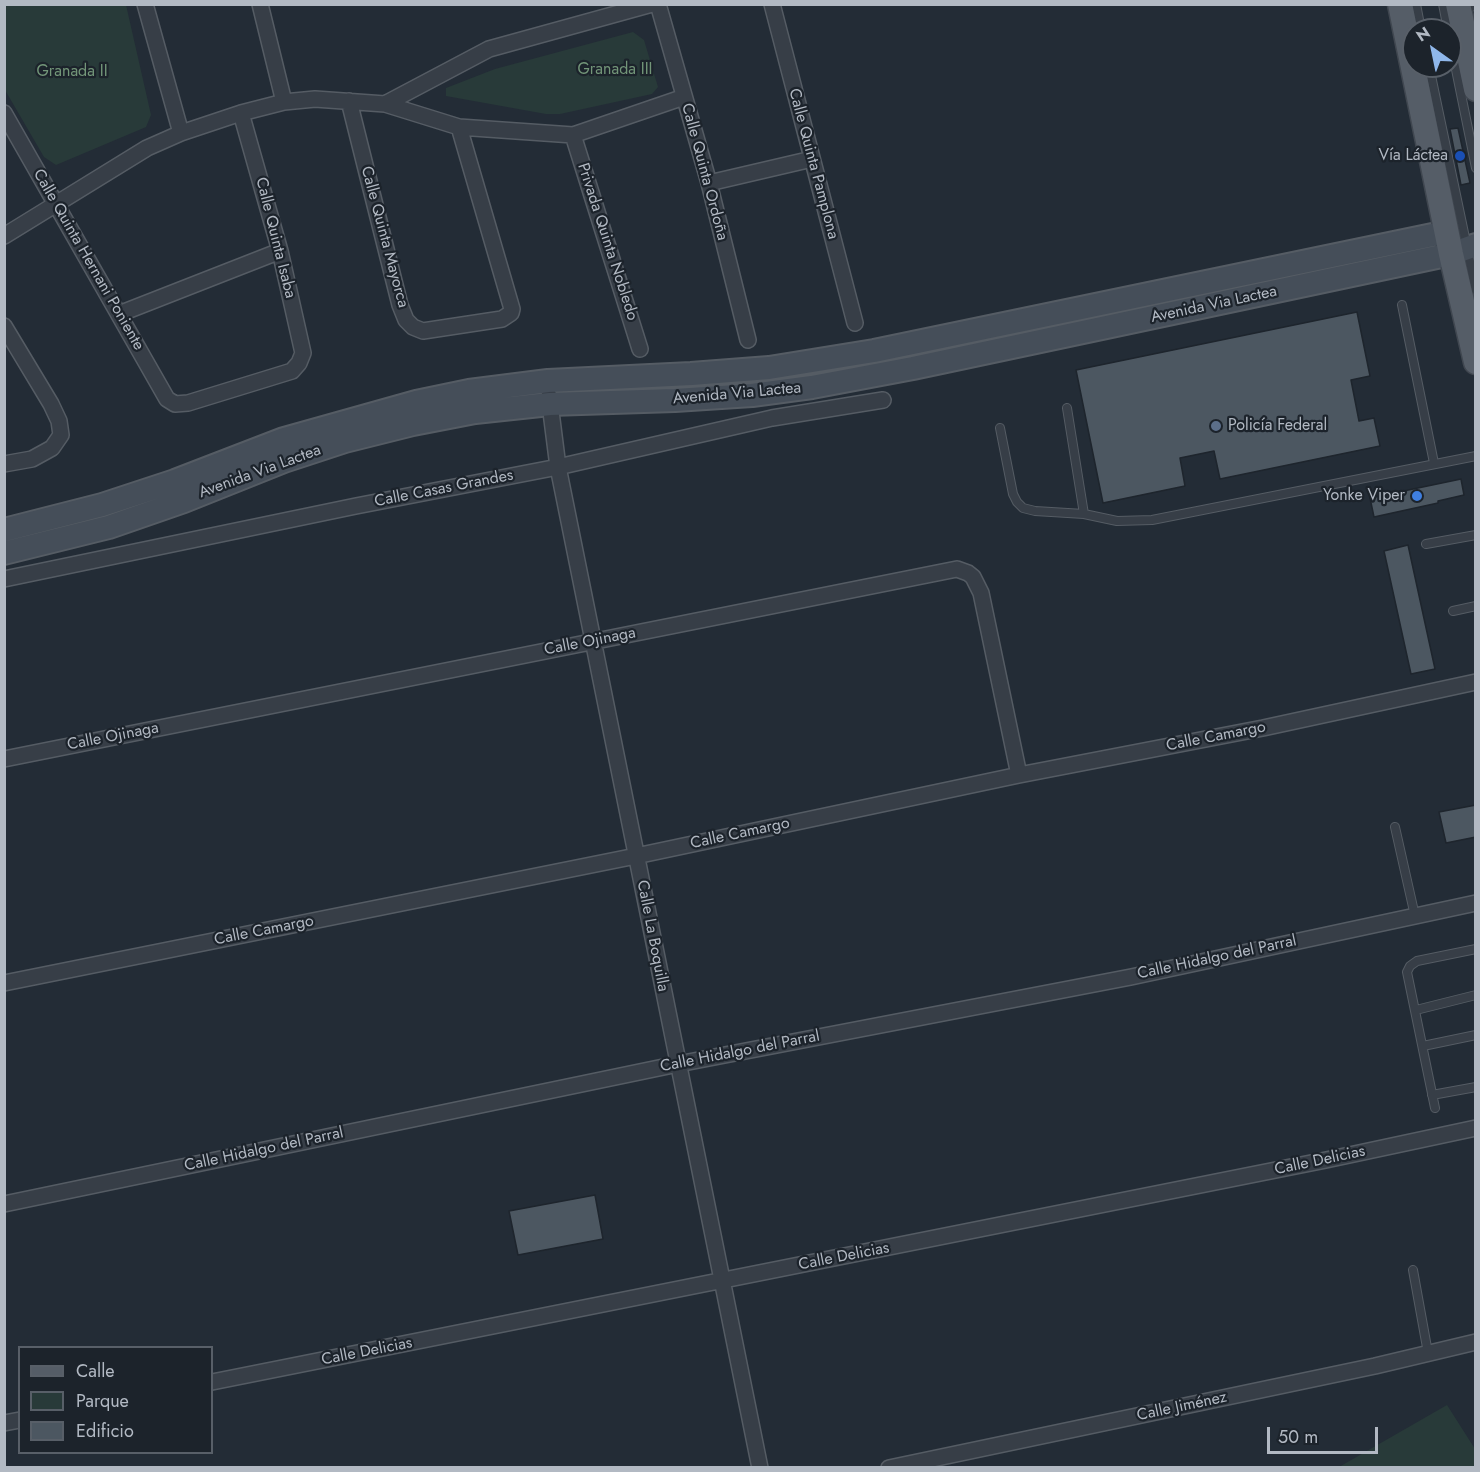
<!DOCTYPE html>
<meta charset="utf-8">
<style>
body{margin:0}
#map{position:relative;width:1480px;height:1472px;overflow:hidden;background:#232c36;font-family:Jost,sans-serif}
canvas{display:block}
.frame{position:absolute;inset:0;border:6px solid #b2b9c3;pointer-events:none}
.legend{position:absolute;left:18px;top:1346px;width:195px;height:108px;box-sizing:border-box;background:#1c232b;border:2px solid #585f68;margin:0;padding:8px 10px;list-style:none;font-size:18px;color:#b2b9c3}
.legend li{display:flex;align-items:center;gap:12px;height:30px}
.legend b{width:30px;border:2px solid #585f68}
.north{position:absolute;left:1402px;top:18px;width:60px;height:60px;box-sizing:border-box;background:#1c232b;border:2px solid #585f68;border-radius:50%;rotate:327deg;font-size:16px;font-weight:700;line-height:24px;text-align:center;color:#b2b9c3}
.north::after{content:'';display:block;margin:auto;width:21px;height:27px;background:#8fb7ea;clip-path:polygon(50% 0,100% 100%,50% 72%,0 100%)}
.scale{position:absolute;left:1267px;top:1427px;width:111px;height:27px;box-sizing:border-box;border:3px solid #b2b9c3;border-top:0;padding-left:8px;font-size:18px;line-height:21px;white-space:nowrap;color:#b2b9c3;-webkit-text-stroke:4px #1c232b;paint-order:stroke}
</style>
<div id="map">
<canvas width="1480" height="1472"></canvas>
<div class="frame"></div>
<ul class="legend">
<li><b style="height:8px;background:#555d67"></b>Calle</li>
<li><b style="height:16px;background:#283a39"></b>Parque</li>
<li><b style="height:16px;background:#4c5761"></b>Edificio</li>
</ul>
<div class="north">N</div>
<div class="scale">50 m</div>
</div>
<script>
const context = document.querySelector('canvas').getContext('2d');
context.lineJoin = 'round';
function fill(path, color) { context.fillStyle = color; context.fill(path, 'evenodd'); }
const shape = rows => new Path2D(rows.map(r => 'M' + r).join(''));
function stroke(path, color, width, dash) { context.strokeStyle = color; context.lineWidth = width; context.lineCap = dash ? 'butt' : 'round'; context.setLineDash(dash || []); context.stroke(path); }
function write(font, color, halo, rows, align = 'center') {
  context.font = font + ' Jost,sans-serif'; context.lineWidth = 4.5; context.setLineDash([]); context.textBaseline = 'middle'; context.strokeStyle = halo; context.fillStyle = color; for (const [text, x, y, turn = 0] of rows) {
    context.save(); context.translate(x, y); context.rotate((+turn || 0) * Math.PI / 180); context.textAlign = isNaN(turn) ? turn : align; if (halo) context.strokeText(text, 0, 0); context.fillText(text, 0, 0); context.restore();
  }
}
const green = shape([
 [4,5,126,5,151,115,146,127,56,165,44,157,5,90],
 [633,32,644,40,658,87,652,94,560,114,546,114,446,96,446,88,495,69],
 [1447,1405,1475,1449,1475,1467,1339,1467]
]);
const building = shape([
 [1458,128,1470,183,1461,185,1450,129,1458,128],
 [1357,312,1370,376,1351,380,1359,421,1374,418,1380,446,1220,479,1214,451,1180,458,1185,486,1103,503,1076,370,1357,312],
 [1461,479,1464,495,1438,501,1438,503,1374,517,1370,498,1461,479],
 [1408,545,1435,669,1411,674,1384,551,1408,545],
 [1476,805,1476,837,1446,843,1439,812,1476,805],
 [595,1195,603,1239,518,1255,509,1211,595,1195]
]);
const service = shape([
 [1416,4,1421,30],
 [1443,4,1448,30],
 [1461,8,1476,6],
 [1450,40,1476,168],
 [1429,66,1476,290],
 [1402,305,1434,463],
 [1067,408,1084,514],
 [1000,428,1013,494,1017,502,1023,508,1035,511,1084,514,1117,521,1152,520,1476,456],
 [1426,544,1476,535],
 [1453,611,1476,606],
 [1395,827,1415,916],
 [1416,1010,1476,995],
 [1423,1046,1476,1035],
 [1432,1095,1476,1087],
 [1435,1108,1407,972,1410,966,1417,961,1476,949],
 [1413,1270,1428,1353]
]);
const minor = shape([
 [145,4,181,133],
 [260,4,284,102],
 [658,4,709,183,748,340],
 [772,4,855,323],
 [349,101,400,305,406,320,413,327,423,331,502,319,511,313,512,309,459,127],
 [385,104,489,49,652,4],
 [4,113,167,399,175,404,188,403,292,371,299,363,303,353,280,251,241,113],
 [573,135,640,349],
 [709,183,812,159],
 [4,236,147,148,181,133,241,113,284,102,315,99,385,104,459,127,573,135,684,97],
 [119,314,280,251],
 [4,326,51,404,59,421,61,435,52,448,32,459,4,464],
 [549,396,558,467,760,1468],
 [4,579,356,506,558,467,772,418,883,400],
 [4,759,957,569,968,573,973,577,981,593,1019,775],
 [4,983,636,856,1019,775,1263,728,1476,682],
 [4,1204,678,1064,1131,977,1476,903],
 [212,1382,1326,1160,1476,1128],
 [4,1423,20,1420],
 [889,1468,1375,1366,1476,1342]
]);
const secondary = shape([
 [4,530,102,505,175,481,284,439,416,402,469,391,548,381,691,374,769,368,874,351,1447,232],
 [4,553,109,527,184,501,284,461,345,441,413,424,475,412,550,404,675,400,752,395,812,387,913,368,1451,254,1476,245]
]);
const primary = shape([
 [1400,4,1451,254,1476,362],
 [1458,4,1476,89]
]);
const markers = [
 [1460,156,6,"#1a4fb4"],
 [1216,426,6,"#5c6f8a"],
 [1417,496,6,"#3f7fe0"]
];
const parkNames = [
 ["Granada III",615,70],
 ["Granada II",72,72]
];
const poiNames = [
 ["Vía Láctea",1448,156],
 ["Policía Federal",1228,426,"left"],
 ["Yonke Viper",1405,496]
];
const streetNames = [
 ["Calle Quinta Pamplona",813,164,75],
 ["Calle Quinta Ordoña",704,172,75],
 ["Calle Quinta Mayorca",384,237,75],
 ["Calle Quinta Isaba",275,238,76],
 ["Privada Quinta Nobledo",607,242,72],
 ["Calle Quinta Hernani Poniente",88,260,60],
 ["Avenida Via Lactea",1214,305,-12],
 ["Avenida Via Lactea",737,394,-5],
 ["Avenida Via Lactea",260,472,-20],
 ["Calle Casas Grandes",444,489,-11],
 ["Calle Ojinaga",590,642,-11],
 ["Calle Ojinaga",113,737,-11],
 ["Calle Camargo",1216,737,-11],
 ["Calle Camargo",740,834,-12],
 ["Calle Camargo",264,931,-11],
 ["Calle La Boquilla",652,936,79],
 ["Calle Hidalgo del Parral",1217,958,-12],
 ["Calle Hidalgo del Parral",740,1052,-11],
 ["Calle Hidalgo del Parral",264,1150,-12],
 ["Calle Delicias",1320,1161,-12],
 ["Calle Delicias",844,1257,-11],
 ["Calle Delicias",367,1352,-11],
 ["Calle Jiménez",1182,1407,-12]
];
fill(green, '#283a39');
fill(building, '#4c5761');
stroke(building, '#1e252d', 1.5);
stroke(service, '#555c64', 10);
stroke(minor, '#555c64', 18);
stroke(secondary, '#555c64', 26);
stroke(primary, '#404750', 27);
stroke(service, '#373e47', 8);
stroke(minor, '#373e47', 15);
stroke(secondary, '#454e59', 22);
stroke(primary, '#555d67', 24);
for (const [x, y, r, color] of markers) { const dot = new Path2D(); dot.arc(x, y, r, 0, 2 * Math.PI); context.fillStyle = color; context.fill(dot); stroke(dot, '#1c232b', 2); }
write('16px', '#739679', '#1c232b', parkNames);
write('16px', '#b2b9c3', '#1c232b', poiNames, 'right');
write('16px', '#b2b9c3', '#1c232b', streetNames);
</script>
